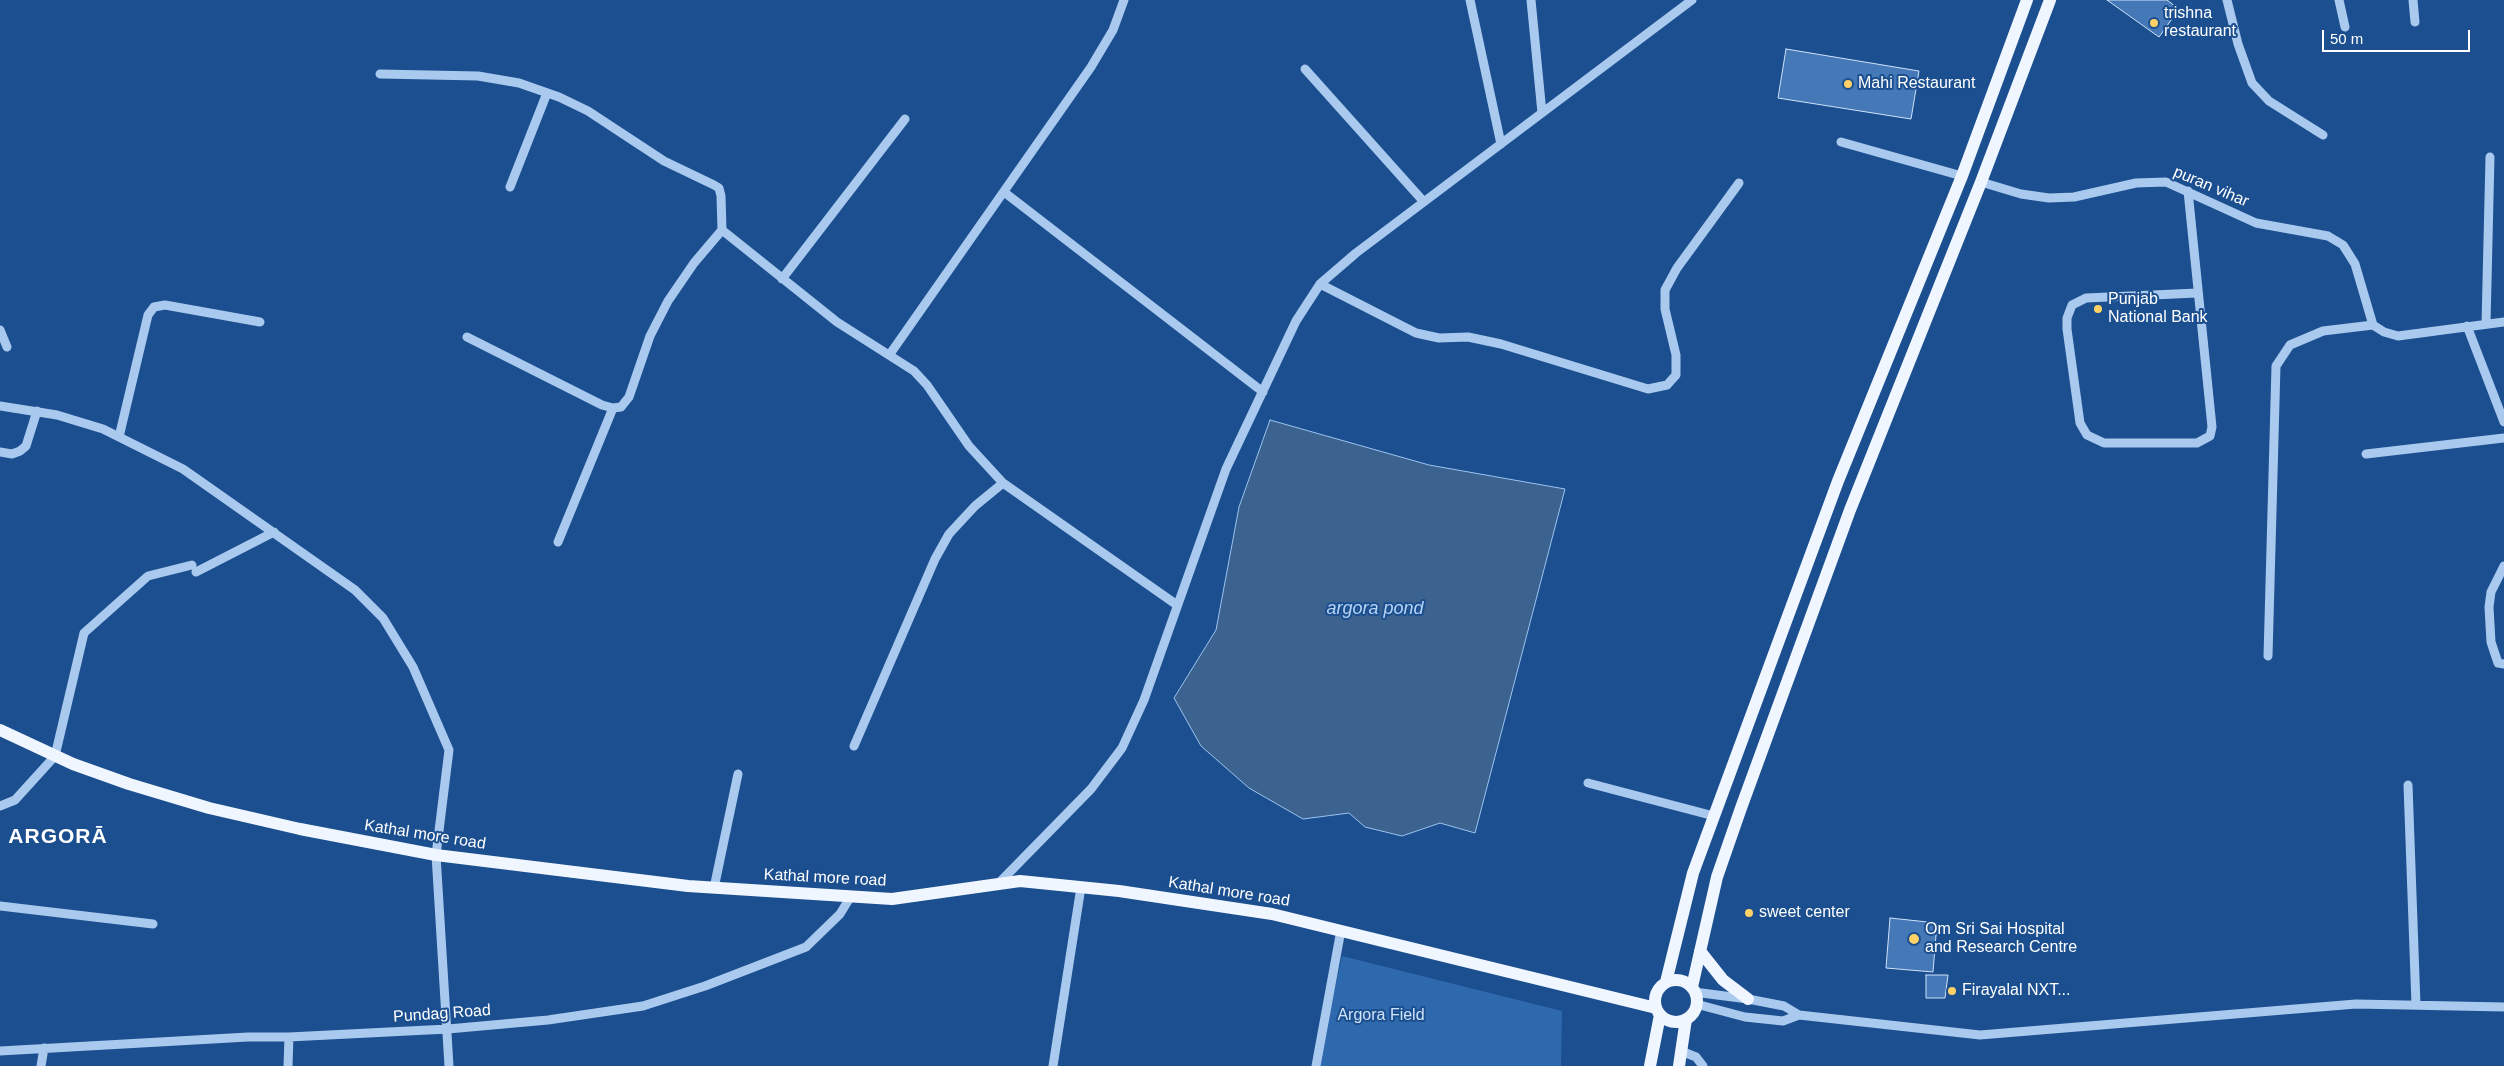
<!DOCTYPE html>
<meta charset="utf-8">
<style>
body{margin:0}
#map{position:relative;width:2504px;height:1066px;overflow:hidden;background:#1b4f8f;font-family:Helvetica,sans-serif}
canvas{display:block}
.scale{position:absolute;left:2322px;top:30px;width:148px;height:22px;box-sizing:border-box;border:2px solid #fff;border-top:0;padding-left:6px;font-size:15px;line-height:18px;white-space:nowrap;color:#fff;-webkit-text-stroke:4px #1b4f8f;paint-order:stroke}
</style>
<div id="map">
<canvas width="2504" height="1066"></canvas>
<div class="scale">50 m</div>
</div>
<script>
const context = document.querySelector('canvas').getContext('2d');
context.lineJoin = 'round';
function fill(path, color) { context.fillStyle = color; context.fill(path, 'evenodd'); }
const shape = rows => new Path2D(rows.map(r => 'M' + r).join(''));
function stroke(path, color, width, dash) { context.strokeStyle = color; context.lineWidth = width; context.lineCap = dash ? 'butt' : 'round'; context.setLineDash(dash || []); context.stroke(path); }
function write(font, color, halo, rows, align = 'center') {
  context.font = font + ' Helvetica,sans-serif'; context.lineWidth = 4; context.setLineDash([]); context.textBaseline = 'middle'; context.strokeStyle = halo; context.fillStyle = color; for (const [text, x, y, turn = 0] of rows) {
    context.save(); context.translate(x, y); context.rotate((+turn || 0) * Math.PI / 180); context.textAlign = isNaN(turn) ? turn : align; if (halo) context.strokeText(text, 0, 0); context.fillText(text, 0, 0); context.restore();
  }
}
const green = shape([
 [1342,956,1562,1011,1561,1066,1318,1066]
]);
const water = shape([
 [1270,420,1429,465,1565,489,1475,833,1440,823,1402,836,1365,827,1349,813,1303,819,1249,788,1201,746,1174,698,1216,630,1239,507,1270,420]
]);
const building = shape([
 [2107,0,2167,0,2179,9,2159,37,2107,0],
 [1786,49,1919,71,1911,119,1778,98,1786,49],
 [1890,918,1937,923,1933,972,1886,968,1890,918],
 [1926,975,1948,975,1945,998,1926,998,1926,975]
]);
const minor = shape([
 [1470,0,1501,144],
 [1531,0,1542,113],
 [2227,0,2238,44,2252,83,2269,101,2323,135],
 [2339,0,2345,27],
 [2413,0,2415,22],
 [1305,69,1424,202],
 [380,74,478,76,519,83,559,97,588,111,664,161,714,185,719,188,721,196,722,230,837,322,914,371,927,385,969,446,1003,483,1177,605],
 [1841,142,1962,176],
 [1981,182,2021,194,2049,198,2074,197,2136,183,2166,182,2256,223,2328,236,2343,245,2355,264,2373,325],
 [510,187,547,93],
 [2188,191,2212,427,2210,436,2197,443,2104,443,2087,435,2080,423,2067,329,2067,318,2072,305,2086,298,2197,293],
 [1004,192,1263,392],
 [782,279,905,119],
 [1320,284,1416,333,1439,338,1468,337,1501,344,1648,389,1667,385,1676,375,1676,355,1665,309,1665,290,1677,268,1739,183],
 [2486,324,2490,157],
 [2467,326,2504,422],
 [0,330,7,347],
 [467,337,602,405,613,408,621,407,629,397,650,336,668,301,694,263,722,230],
 [890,354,1091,67,1113,30,1124,0],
 [0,406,57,415,103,429,183,469,355,590,383,618,413,667,449,750,436,855,449,1066],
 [119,437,148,315,154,307,165,305,260,322],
 [0,452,12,454,20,451,26,446,37,411],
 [2366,454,2504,438],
 [558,542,613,408],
 [2504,566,2491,592,2489,607,2491,642,2498,663,2504,664],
 [196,572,274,532],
 [2268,656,2276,366,2290,345,2323,331,2373,325,2384,332,2398,336,2504,322],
 [854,746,935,559,949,534,975,506,1003,483],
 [1588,783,1714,816],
 [2408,785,2416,1005],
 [0,806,15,800,55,756,84,633,148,576,192,565],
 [998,884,1091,789,1122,748,1144,700,1226,469,1296,321,1320,284,1356,253,1692,0],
 [714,888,738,774],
 [0,906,153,924],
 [1694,992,1748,999,1784,1006,1799,1015],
 [1696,1004,1745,1017,1783,1021,1799,1015,1980,1035,2356,1004,2504,1007],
 [0,1051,248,1037,289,1037,448,1029,548,1020,643,1006,705,986,806,947,840,914,851,896],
 [1681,1051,1696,1057,1703,1066],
 [41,1066,44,1048],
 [288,1066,289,1037],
 [1053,1066,1081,887],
 [1316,1066,1341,930]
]);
const major = shape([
 [0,730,73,764,129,784,209,808,300,829,436,855,688,886,892,899,1020,881,1119,891,1272,914,1656,1008],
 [1700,951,1723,980,1748,999],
 '1655 1001a21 21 0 1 1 42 0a21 21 0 1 1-42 0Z',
 [1666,982,1693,873,1785,624,1838,481,1962,176,2027,0],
 [1692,987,1717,877,1741,808,1850,510,1981,182,2050,0],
 [1650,1066,1660,1015],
 [1679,1066,1686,1019]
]);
const markers = [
 [2154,23,5,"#ffd166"],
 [1848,84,5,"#ffd166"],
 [2098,309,5,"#ffd166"],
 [1749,913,5,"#ffd166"],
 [1914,939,6,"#ffd166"],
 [1952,991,5,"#ffd166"]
];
const poiNames = [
 ["trishna",2164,14],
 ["restaurant",2164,32],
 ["Mahi Restaurant",1858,84],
 ["Punjab",2108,300],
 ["National Bank",2108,318],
 ["sweet center",1759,913],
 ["Om Sri Sai Hospital",1925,930],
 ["and Research Centre",1925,948],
 ["Firayalal NXT...",1962,991]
];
const streetNames = [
 ["puran vihar",2211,187,23],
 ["Kathal more road",425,835,9],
 ["Kathal more road",825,878,3],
 ["Kathal more road",1229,892,9],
 ["Pundag Road",442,1014,-4]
];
const parkNames = [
 ["Argora Field",1381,1016]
];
const waterNames = [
 ["argora pond",1375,609]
];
const districtNames = [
 ["ARGORĀ",58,837]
];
fill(green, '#2e69ad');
fill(water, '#3c6290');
stroke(water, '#9cc4f0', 1);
fill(building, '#4478b7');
stroke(building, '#cfe3fa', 1);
stroke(minor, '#a9c9ee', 9);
stroke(major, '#f0f6ff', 12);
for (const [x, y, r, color] of markers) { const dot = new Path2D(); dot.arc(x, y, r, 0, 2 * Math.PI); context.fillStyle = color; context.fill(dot); stroke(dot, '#1b4f8f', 2); }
write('16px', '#fff', '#1b4f8f', poiNames, 'left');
write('16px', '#fff', '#1b4f8f', streetNames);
write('16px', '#cfe3fa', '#1b4f8f', parkNames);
write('italic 18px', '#b5d3f5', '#1b4f8f', waterNames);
context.letterSpacing = '1px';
write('bold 21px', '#fff', '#1b4f8f', districtNames);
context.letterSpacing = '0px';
</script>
